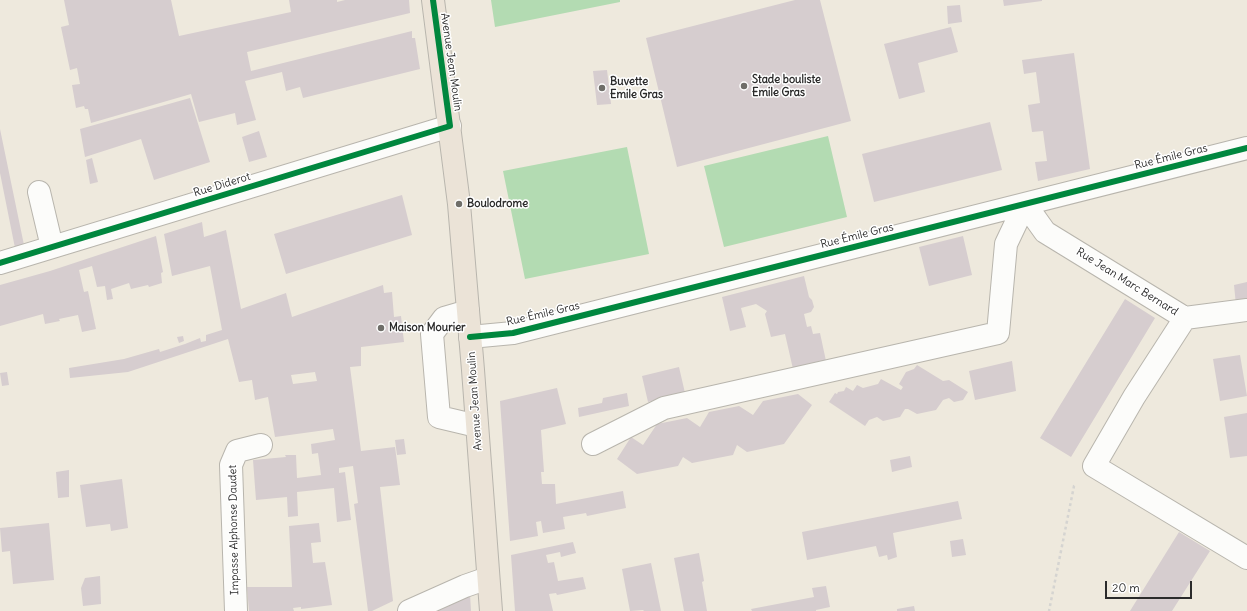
<!DOCTYPE html>
<meta charset="utf-8">
<style>
body{margin:0}
#map{position:relative;width:1247px;height:611px;overflow:hidden;background:#eee9dd;font-family:Delius,sans-serif}
canvas{display:block}
.scale{position:absolute;left:1105px;top:581px;width:87px;height:18px;box-sizing:border-box;border:2px solid #2b2b2b;border-top:0;padding-left:5px;font-size:12px;line-height:14px;white-space:nowrap;color:#2b2b2b;-webkit-text-stroke:3px #fff;paint-order:stroke}
</style>
<div id="map">
<canvas width="1247" height="611"></canvas>
<div class="scale">20 m</div>
</div>
<script>
const context = document.querySelector('canvas').getContext('2d');
context.lineJoin = 'round';
function fill(path, color) { context.fillStyle = color; context.fill(path, 'evenodd'); }
const shape = rows => new Path2D(rows.map(r => 'M' + r).join(''));
function stroke(path, color, width, dash) { context.strokeStyle = color; context.lineWidth = width; context.lineCap = dash ? 'butt' : 'round'; context.setLineDash(dash || []); context.stroke(path); }
function write(font, color, halo, rows, align = 'center') {
  context.font = font + ' Delius,sans-serif'; context.lineWidth = 3; context.setLineDash([]); context.textBaseline = 'middle'; context.strokeStyle = halo; context.fillStyle = color; for (const [text, x, y, turn = 0] of rows) {
    context.save(); context.translate(x, y); context.rotate((+turn || 0) * Math.PI / 180); context.textAlign = isNaN(turn) ? turn : align; if (halo) context.strokeText(text, 0, 0); context.fillText(text, 0, 0); context.restore();
  }
}
const green = shape([
 [491,0,620,0,620,2,495,27],
 [828,136,847,217,724,247,704,166],
 [627,147,649,254,525,279,503,171]
]);
const building = shape([
 [64,0,171,0,179,36,291,12,289,0,337,0,337,2,345,0,409,0,410,13,247,52,251,71,412,31,412,38,415,38,420,69,303,98,300,87,286,91,282,72,245,81,256,120,237,125,235,113,199,122,191,94,91,123,88,109,85,109,84,106,76,108,72,85,80,84,77,68,70,70,61,27,69,25],
 [795,0,820,0,851,121,677,167,646,38],
 [1003,0,1042,0,1042,1,1004,6],
 [960,5,962,22,948,24,947,6],
 [951,27,958,52,918,63,925,92,899,99,884,44],
 [1074,53,1090,169,1038,181,1035,162,1047,161,1044,139,1043,131,1032,132,1028,105,1040,103,1036,72,1024,74,1022,60],
 [607,70,611,104,597,105,593,71],
 [190,98,210,162,154,180,141,139,85,157,80,129],
 [990,122,1002,170,874,202,862,154],
 [0,129,24,245,15,248,0,173],
 [259,131,267,157,249,162,242,137],
 [92,158,98,182,90,184,86,160],
 [402,195,412,235,286,274,274,234],
 [202,222,204,237,226,230,241,309,286,293,292,317,383,285,384,293,392,292,394,317,401,316,404,342,361,347,361,366,350,367,361,451,395,447,400,485,380,487,393,601,372,611,368,611,354,504,358,503,353,466,339,468,339,473,345,472,351,520,337,522,334,488,297,492,298,516,288,517,287,497,256,500,253,460,286,457,285,455,296,455,297,478,321,475,318,453,312,454,311,444,335,440,333,429,275,437,268,397,255,400,252,380,239,382,228,339,128,372,70,378,69,368,124,359,159,349,160,352,185,344,200,338,201,342,206,341,206,335,222,330,210,266,172,276,164,234],
 [315,372,317,381,293,384,291,375],
 [156,236,163,272,161,273,162,283,149,287,148,285,131,289,129,283,111,289,113,299,107,300,105,286,97,287,92,266,79,270,84,292,88,291,96,329,82,332,78,315,59,319,60,321,45,324,43,314,0,326,0,285,50,271],
 [963,236,972,275,929,286,919,247],
 [804,276,809,297,812,300,814,307,811,312,804,314,807,327,811,326,813,334,820,333,826,361,793,369,785,334,771,337,765,314,767,311,756,304,741,308,746,327,730,331,722,297],
 [1247,282,1247,303,1236,305,1234,285],
 [1125,299,1155,318,1071,457,1040,438],
 [183,336,184,341,179,343,177,337],
 [1240,355,1247,396,1220,401,1213,359],
 [1012,361,1016,391,975,400,969,371],
 [917,365,943,381,949,380,968,392,963,400,954,402,949,398,943,400,936,410,917,414,908,409,905,409,900,417,883,421,877,417,869,420,865,426,829,402,835,393,837,394,838,392,844,391,846,387,853,391,857,385,863,388,878,384,881,379,901,390,903,387,899,384,906,372,914,369],
 [679,367,685,393,648,402,642,376],
 [7,372,9,385,2,386,0,373],
 [557,388,566,424,541,430,544,472,541,472,542,484,555,484,556,504,623,491,626,508,587,516,586,513,563,517,565,529,543,533,541,521,536,522,538,536,510,541,500,401],
 [627,393,629,406,579,417,578,408,602,403,603,398],
 [798,394,812,405,784,444,747,452,737,445,733,455,692,463,683,457,678,466,637,474,617,459,631,437,643,445,657,424,687,418,700,427,709,412,739,406,753,415,763,401],
 [1247,413,1247,456,1230,458,1224,417],
 [404,439,406,454,397,455,395,440],
 [910,456,912,467,892,472,890,460],
 [69,470,69,497,58,498,56,472],
 [122,479,128,528,111,531,110,524,86,527,80,485],
 [958,501,962,519,893,533,897,557,888,560,887,555,879,557,876,546,807,560,802,532],
 [49,523,54,580,13,584,10,551,2,552,0,528],
 [319,523,321,542,311,543,313,563,325,562,332,605,301,609,301,607,293,608,294,611,249,611,247,587,292,587,289,526],
 [1179,532,1210,551,1172,611,1130,611],
 [963,539,966,555,952,557,950,541],
 [573,542,576,553,561,557,560,552,546,555,548,563,554,562,558,581,583,577,586,589,557,595,556,593,549,594,553,611,515,611,511,555],
 [699,553,704,581,702,582,707,611,684,611,674,558],
 [651,563,661,611,644,611,643,610,630,611,622,569],
 [100,576,101,604,83,606,81,588,85,578],
 [826,586,830,607,816,610,816,611,752,611,751,609,814,597,812,588],
 [470,594,471,611,433,611],
 [914,606,915,611,897,611,897,609]
]);
const path = shape([
 [1048,611,1049,611,1074,486,1076,484]
]);
const minor = shape([
 [39,192,52,247],
 [0,263,450,126],
 [468,311,444,318,432,334,439,417,477,426],
 [1185,318,1134,397,1094,466,1247,558],
 [470,337,513,333,1247,148],
 [593,444,664,408,998,333,1006,244,1025,204,1045,232,1185,318,1247,310],
 [236,611,231,465,237,451,261,445],
 [409,611,465,586,488,578]
]);
const major = shape([
 [433,0,459,204,473,370,491,611]
]);
const cycleway = shape([
 [0,263,450,126,433,0],
 [470,337,513,333,1247,148]
]);
const markers = [
 [744,86,4,"#6f6e69"],
 [602,88,4,"#6f6e69"],
 [459,204,4,"#6f6e69"],
 [381,328,4,"#6f6e69"]
];
const streetNames = [
 ["Avenue Jean Moulin",451,62,82],
 ["Rue Émile Gras",1171,157,-14],
 ["Rue Diderot",222,185,-17],
 ["Rue Émile Gras",857,236,-14],
 ["Rue Jean Marc Bernard",1127,282,32],
 ["Rue Émile Gras",543,314,-13],
 ["Avenue Jean Moulin",475,401,-94],
 ["Impasse Alphonse Daudet",234,530,-91]
];
const poiNames = [
 ["Stade bouliste",752,80],
 ["Emile Gras",752,93],
 ["Buvette",610,82],
 ["Emile Gras",610,95],
 ["Boulodrome",467,204],
 ["Maison Mourier",389,328]
];
fill(green, '#b3dbb2');
fill(building, '#d6cdcf');
stroke(minor, '#b8b5ad', 24);
stroke(major, '#b8b5ad', 24);
stroke(path, '#d5d4d1', 2.5, [3, 3]);
stroke(minor, '#fcfcfa', 22);
stroke(major, '#ebe3d7', 22);
stroke(cycleway, '#00873e', 6);
for (const [x, y, r, color] of markers) { const dot = new Path2D(); dot.arc(x, y, r, 0, 2 * Math.PI); context.fillStyle = color; context.fill(dot); stroke(dot, '#fff', 1.5); }
write('11px', '#2b2b2b', '#fff', streetNames);
write('bold 11px', '#2b2b2b', '#fff', poiNames, 'left');
</script>
